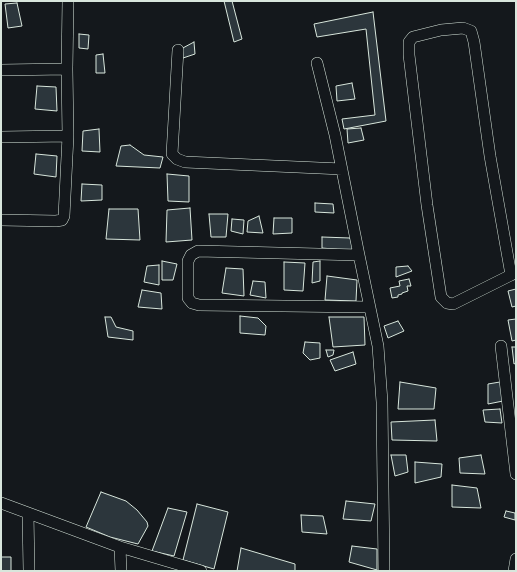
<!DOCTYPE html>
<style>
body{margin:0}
#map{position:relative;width:517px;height:572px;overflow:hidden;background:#14181c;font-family:"Work Sans",sans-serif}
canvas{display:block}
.frame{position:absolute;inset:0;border:2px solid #d8e6dc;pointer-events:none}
</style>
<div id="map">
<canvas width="517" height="572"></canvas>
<div class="frame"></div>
</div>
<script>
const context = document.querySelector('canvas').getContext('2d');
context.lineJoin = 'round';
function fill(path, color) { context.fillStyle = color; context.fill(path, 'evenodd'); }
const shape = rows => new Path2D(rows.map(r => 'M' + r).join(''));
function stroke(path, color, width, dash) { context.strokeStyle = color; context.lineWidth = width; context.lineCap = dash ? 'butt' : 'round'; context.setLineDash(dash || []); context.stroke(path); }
const building = shape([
 [224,1,232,1,242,39,234,42,224,1],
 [17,3,22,26,8,28,5,4,17,3],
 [373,12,386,121,344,129,342,119,375,115,366,29,317,37,314,24,373,12],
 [79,34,89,35,88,49,79,48,79,34],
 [194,42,195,54,180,59,181,49,194,42],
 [103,54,105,73,96,73,96,55,103,54],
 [352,83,355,99,337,101,336,86,352,83],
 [37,86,56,87,57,111,35,109,37,86],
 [361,128,364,140,348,143,347,129,361,128],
 [99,129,100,152,82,151,83,131,99,129],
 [130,145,144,155,163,157,160,168,116,166,121,146,130,145],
 [36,154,57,156,56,177,34,174,36,154],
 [167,174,189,176,189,202,168,201,167,174],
 [82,184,102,185,102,200,81,201,82,184],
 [315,203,333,204,334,213,315,212,315,203],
 [190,208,192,240,166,242,167,210,190,208],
 [109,209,138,209,140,240,106,239,109,209],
 [209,214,228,214,226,237,211,237,209,214],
 [259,216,263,233,247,232,248,221,259,216],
 [274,218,292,218,292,233,273,234,274,218],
 [232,219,244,220,243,234,231,231,232,219],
 [322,237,350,238,354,251,322,248,322,237],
 [162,261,177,264,173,280,162,280,162,261],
 [320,261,320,281,312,283,313,262,320,261],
 [284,262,305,263,303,291,284,290,284,262],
 [159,265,159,285,144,282,147,266,159,265],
 [408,266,412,271,396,277,396,267,408,266],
 [226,268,243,269,244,296,222,293,226,268],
 [327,276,357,280,356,301,325,300,327,276],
 [409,279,411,286,407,286,408,291,402,293,402,294,398,295,398,297,392,298,390,288,400,286,399,281,409,279],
 [253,281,265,282,266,298,250,295,253,281],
 [516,289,516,306,512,307,508,291,516,289],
 [142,290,161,293,162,309,138,307,142,290],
 [240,316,258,318,266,326,265,335,240,333,240,316],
 [105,317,111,317,116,327,133,331,133,340,108,337,105,317],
 [329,317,364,317,365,345,333,347,329,317],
 [516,319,516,340,512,341,508,320,516,319],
 [398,321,404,331,388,338,384,326,398,321],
 [305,342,320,343,320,358,310,360,303,353,305,342],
 [512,347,516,347,516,363,514,364,512,347],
 [326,350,334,350,333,355,328,357,326,350],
 [353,352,356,364,335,371,330,360,353,352],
 [400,382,436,388,434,409,398,409,400,382],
 [500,382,503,401,488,404,488,384,500,382],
 [500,409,502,423,485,422,483,410,500,409],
 [435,420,437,441,392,440,391,422,435,420],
 [391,455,406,455,408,472,395,476,391,455],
 [481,455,485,474,460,473,459,458,481,455],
 [415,462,442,464,441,477,415,483,415,462],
 [452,485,477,488,481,508,452,507,452,485],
 [101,492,126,501,137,510,147,522,148,526,138,544,110,537,86,527,101,492],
 [346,501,375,504,371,521,343,519,346,501],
 [197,504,228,512,214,569,183,560,197,504],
 [168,508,187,512,174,556,152,551,168,508],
 [506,511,515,513,515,520,504,517,506,511],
 [301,515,323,516,327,534,302,532,301,515],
 [352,546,377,549,377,570,349,562,352,546],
 [241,548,295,564,295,571,237,571,241,548],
 [1,557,11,557,11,571,1,571,1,557]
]);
const minor = shape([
 [178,50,172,154,177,159,185,162,342,169],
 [317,63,335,135,359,255,378,346,382,402,384,571],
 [1,70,67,69],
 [1,137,68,136],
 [1,220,56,221,62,220,64,216,68,136,67,69,68,1],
 [359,255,198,251,191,255,188,261,188,298,192,303,199,305,369,307],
 [511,275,490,156,474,42,471,31,463,28,441,30,413,37,409,42,409,55,427,205,441,297,447,303,453,304,511,275,516,272],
 [501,346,516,474],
 [1,503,120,547,201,571],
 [28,513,29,571],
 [120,547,121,571],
 [514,571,516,559]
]);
fill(building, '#2c363c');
stroke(building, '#d8e6dc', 1);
stroke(minor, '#d8e6dc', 12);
stroke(minor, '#14181c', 11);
</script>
